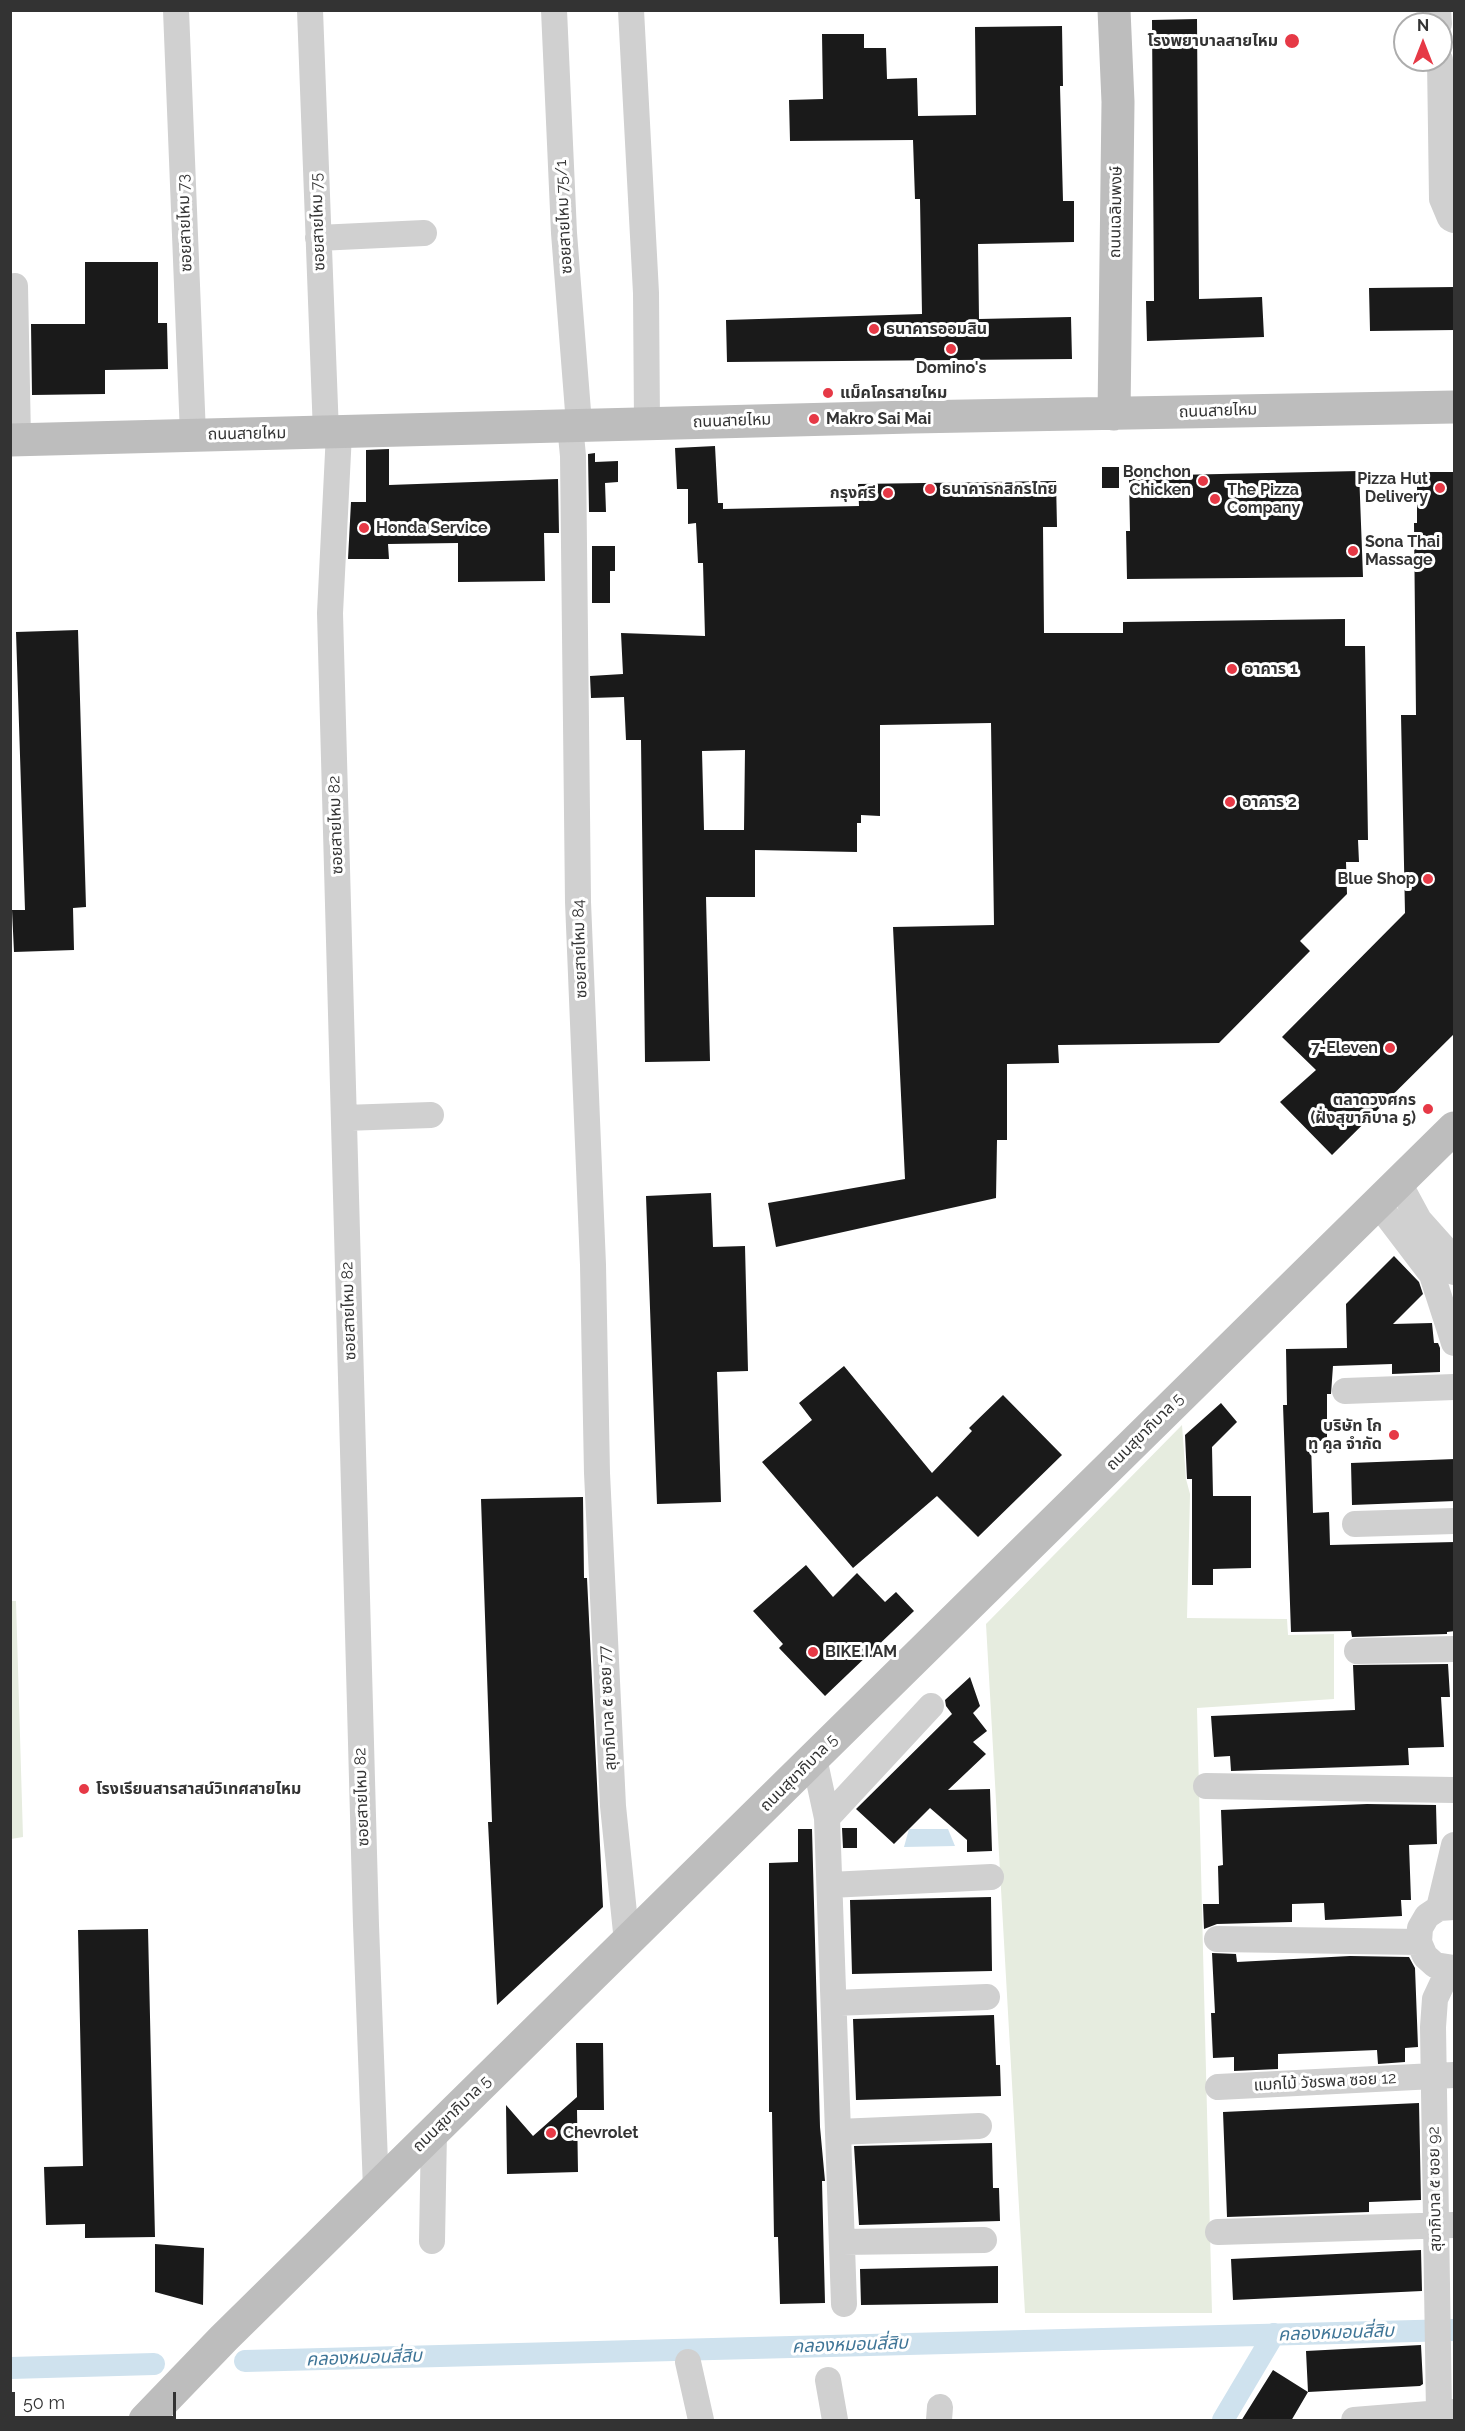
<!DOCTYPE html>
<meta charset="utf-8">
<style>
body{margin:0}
#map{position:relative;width:1465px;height:2431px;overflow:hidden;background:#fff;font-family:Raleway,sans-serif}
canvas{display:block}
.frame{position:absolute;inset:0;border:12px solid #333;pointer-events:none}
.north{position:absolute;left:1393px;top:12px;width:60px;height:60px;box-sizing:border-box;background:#fff;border:2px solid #adadad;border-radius:50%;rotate:0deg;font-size:16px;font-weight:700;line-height:24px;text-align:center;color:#333}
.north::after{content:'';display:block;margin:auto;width:21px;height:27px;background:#e63946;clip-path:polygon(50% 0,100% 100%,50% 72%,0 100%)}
.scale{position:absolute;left:12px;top:2392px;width:164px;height:27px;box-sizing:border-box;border:3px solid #333;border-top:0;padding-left:8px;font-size:18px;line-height:21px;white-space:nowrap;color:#333;-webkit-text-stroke:4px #fff;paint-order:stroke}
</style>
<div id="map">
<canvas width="1465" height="2431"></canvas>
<div class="frame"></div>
<div class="north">N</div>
<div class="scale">50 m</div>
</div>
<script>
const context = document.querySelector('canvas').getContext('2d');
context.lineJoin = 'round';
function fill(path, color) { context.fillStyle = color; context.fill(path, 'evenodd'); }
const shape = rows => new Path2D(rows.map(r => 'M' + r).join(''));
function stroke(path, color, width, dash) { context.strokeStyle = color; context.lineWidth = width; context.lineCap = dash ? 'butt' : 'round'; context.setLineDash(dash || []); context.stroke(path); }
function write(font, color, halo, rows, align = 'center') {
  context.font = font + ' Raleway,"Noto Sans Thai",sans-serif'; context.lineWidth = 6; context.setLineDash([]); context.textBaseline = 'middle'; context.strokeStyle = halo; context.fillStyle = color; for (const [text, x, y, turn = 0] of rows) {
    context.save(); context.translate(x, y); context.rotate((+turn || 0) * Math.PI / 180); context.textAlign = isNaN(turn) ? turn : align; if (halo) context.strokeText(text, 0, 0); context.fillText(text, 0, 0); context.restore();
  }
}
const green = shape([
 [1182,1425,1186,1479,1190,1494,1187,1618,1287,1619,1288,1635,1334,1634,1334,1699,1197,1708,1212,2313,1025,2313,986,1624],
 [10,1601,16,1601,23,1837,11,1839]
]);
const water = shape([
 [909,1829,948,1829,955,1846,904,1847]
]);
const canal = shape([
 [245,2361,1454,2330],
 [10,2368,154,2364],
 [1223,2420,1274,2334]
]);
const building = shape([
 [1197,19,1199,299,1262,297,1264,337,1147,341,1146,301,1154,301,1152,20],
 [1062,26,1063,86,1060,86,1063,201,1074,201,1074,242,978,244,979,319,1071,317,1072,359,727,362,726,320,922,314,920,199,915,199,913,140,790,141,789,100,823,99,822,34,864,34,864,48,886,48,887,79,917,78,918,116,976,115,975,27],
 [85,262,158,262,158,323,167,323,168,369,105,370,105,394,32,395,31,324,85,324],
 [1455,287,1455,330,1370,331,1369,288],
 [715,446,718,503,723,503,723,509,859,506,858,484,1056,481,1057,527,1043,527,1044,633,1123,633,1123,622,1345,619,1345,646,1365,646,1368,840,1358,840,1359,862,1346,862,1347,894,1300,941,1310,951,1219,1043,1058,1045,1059,1063,1007,1064,1007,1140,997,1140,996,1198,776,1247,768,1203,905,1179,893,927,994,925,991,723,880,725,880,816,861,815,861,823,857,823,857,852,755,850,755,897,706,897,710,1061,645,1062,641,740,626,740,624,697,591,698,590,676,623,674,621,633,705,636,703,563,698,563,696,523,688,524,688,489,677,489,675,448],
 [745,750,744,830,704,830,702,751],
 [389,449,389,485,558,479,559,533,544,533,545,581,458,582,458,543,388,544,389,559,348,559,351,502,366,502,366,450],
 [595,453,595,462,618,461,618,482,605,483,606,512,589,512,588,454],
 [1102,467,1119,467,1119,488,1102,488],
 [1359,471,1363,577,1127,579,1126,531,1130,531,1129,476],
 [1417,472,1455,472,1455,1033,1332,1155,1280,1102,1316,1070,1282,1037,1405,913,1401,715,1416,715,1414,523,1417,523],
 [592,546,615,546,615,571,610,571,610,603,592,603],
 [78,630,86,907,73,908,74,950,14,952,12,910,25,910,16,632],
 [711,1193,713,1247,745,1246,748,1371,717,1372,721,1502,657,1504,646,1196],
 [1394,1256,1419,1282,1423,1294,1393,1324,1432,1323,1434,1343,1438,1343,1440,1348,1440,1372,1392,1374,1392,1364,1333,1366,1331,1394,1327,1394,1327,1441,1311,1441,1313,1513,1329,1512,1330,1545,1455,1542,1455,1631,1447,1632,1447,1634,1352,1637,1351,1631,1291,1632,1283,1405,1287,1405,1286,1349,1347,1348,1346,1304],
 [844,1366,932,1473,972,1431,969,1428,1003,1395,1062,1455,978,1537,937,1496,853,1568,762,1462,812,1420,799,1403],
 [1221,1403,1237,1422,1212,1447,1213,1496,1251,1496,1251,1568,1213,1569,1213,1585,1192,1585,1192,1479,1187,1479,1185,1435],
 [1455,1459,1455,1501,1352,1505,1351,1463],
 [583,1497,584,1578,587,1578,603,1907,497,2005,488,1822,492,1822,481,1499],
 [806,1565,833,1597,857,1573,885,1602,896,1592,914,1611,825,1696,779,1648,783,1644,753,1611],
 [1448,1664,1450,1697,1441,1697,1444,1747,1408,1748,1409,1765,1231,1771,1230,1756,1214,1757,1211,1716,1355,1710,1353,1665],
 [970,1677,980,1706,973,1713,987,1731,973,1742,986,1754,948,1790,990,1789,992,1851,967,1852,967,1840,930,1808,894,1844,856,1809,952,1714,946,1706,945,1700],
 [1367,1804,1436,1805,1437,1844,1409,1845,1411,1900,1401,1900,1402,1916,1325,1920,1324,1903,1292,1904,1292,1922,1217,1924,1204,1929,1203,1904,1219,1904,1218,1866,1223,1865,1221,1810],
 [842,1828,857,1828,857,1848,843,1848],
 [798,1829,812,1829,820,2127,825,2181,822,2181,825,2303,780,2304,778,2237,774,2237,772,2112,769,2112,769,1863,798,1862],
 [991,1897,992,1971,852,1974,850,1900],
 [148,1929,155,2237,85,2238,85,2224,46,2225,44,2167,83,2166,78,1930],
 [1212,1953,1236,1954,1237,1962,1350,1956,1409,1957,1415,1968,1418,2047,1405,2048,1405,2062,1378,2064,1377,2050,1278,2054,1278,2069,1234,2071,1234,2057,1213,2058,1211,2013,1215,2013],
 [994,2015,996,2065,1000,2065,1001,2096,856,2100,853,2019],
 [576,2043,603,2043,604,2110,577,2110,578,2172,507,2174,506,2105,533,2136,577,2097],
 [1419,2103,1421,2200,1369,2202,1369,2212,1227,2217,1223,2112],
 [992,2143,993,2188,999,2188,1000,2221,859,2225,854,2146],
 [155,2244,204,2248,203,2305,155,2292],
 [1421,2250,1422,2291,1233,2300,1231,2259],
 [998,2266,998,2303,861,2305,860,2269],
 [1421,2345,1423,2384,1420,2386,1308,2392,1291,2421,1241,2421,1273,2370,1308,2392,1306,2351]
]);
const street = shape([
 [176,10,193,435],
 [310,10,326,433],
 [554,10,564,233,579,424],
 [631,10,646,293,647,423],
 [1438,10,1439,24],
 [1440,60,1442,199,1450,218,1454,220],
 [318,238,424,233],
 [15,286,18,439],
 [570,425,573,456,578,902,593,1265,597,1473,613,1806,627,1942],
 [339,433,330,613,366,1925,376,2189],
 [344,1118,431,1115],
 [1399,1183,1419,1220,1444,1248,1454,1272],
 [1378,1204,1432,1275,1454,1343],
 [1345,1391,1454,1387],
 [1355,1524,1454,1521],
 [1357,1651,1454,1649],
 [814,1758,827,1818,844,2304],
 [1206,1786,1454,1790],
 [827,1818,931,1706],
 [830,1885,991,1877],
 [1454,1907,1439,1908,1427,1916,1420,1928,1419,1942,1425,1956,1435,1965,1454,1968],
 [1439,1908,1454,1845],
 [1217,1939,1419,1942],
 [834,2003,987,1997],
 [1218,2087,1454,2075],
 [838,2132,979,2126],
 [1218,2232,1454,2225],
 [432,2241,434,2132],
 [842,2242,984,2240],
 [688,2362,701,2420],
 [828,2380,835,2420],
 [1439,2413,1433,2027,1435,1999,1449,1969],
 [939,2420,940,2407],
 [1354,2420,1454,2412]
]);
const secondary = shape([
 [1114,414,1118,102,1114,10],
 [10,440,912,417,1454,407],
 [145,2420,224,2338,1454,1128]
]);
const markers = [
 [1292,41,8,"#e63946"],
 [874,329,6,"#e63946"],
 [951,349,6,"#e63946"],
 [828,393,6,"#e63946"],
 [814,419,6,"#e63946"],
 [1203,481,6,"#e63946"],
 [1440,488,6,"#e63946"],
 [930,489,6,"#e63946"],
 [888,493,6,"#e63946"],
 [1215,499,6,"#e63946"],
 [364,528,6,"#e63946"],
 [1353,551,6,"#e63946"],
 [1232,669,6,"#e63946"],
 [1230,802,6,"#e63946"],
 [1428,879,6,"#e63946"],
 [1390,1048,6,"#e63946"],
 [1428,1109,6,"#e63946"],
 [1394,1435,6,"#e63946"],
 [813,1652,6,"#e63946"],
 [84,1789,6,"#e63946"],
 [551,2133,6,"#e63946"]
];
const poiNames = [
 ["โรงพยาบาลสายไหม",1278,41,"right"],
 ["ธนาคารออมสิน",886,329],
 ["Domino's",951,368,"center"],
 ["แม็คโครสายไหม",840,393],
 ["Makro Sai Mai",826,419],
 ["Bonchon",1191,472,"right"],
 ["Chicken",1191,490,"right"],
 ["Pizza Hut",1428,479,"right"],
 ["Delivery",1428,497,"right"],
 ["ธนาคารกสิกรไทย",942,489],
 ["The Pizza",1227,490],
 ["Company",1227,508],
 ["กรุงศรี",876,493,"right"],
 ["Honda Service",376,528],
 ["Sona Thai",1365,542],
 ["Massage",1365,560],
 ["อาคาร 1",1244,669],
 ["อาคาร 2",1242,802],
 ["Blue Shop",1416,879,"right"],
 ["7-Eleven",1378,1048,"right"],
 ["ตลาดวงศกร",1416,1100,"right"],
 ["(ฝั่งสุขาภิบาล 5)",1416,1118,"right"],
 ["บริษัท โก",1382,1426,"right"],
 ["ทู คูล จำกัด",1382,1444,"right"],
 ["BIKE.I.AM",825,1652],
 ["โรงเรียนสารสาสน์วิเทศสายไหม",96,1789],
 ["Chevrolet",563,2133]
];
const streetNames = [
 ["ถนนเฉลิมพงษ์",1116,212,-89],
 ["ซอยสายไหม 75/1",564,217,-93],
 ["ซอยสายไหม 75",318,222,-92],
 ["ซอยสายไหม 73",185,223,-92],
 ["ถนนสายไหม",1218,411,-2],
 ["ถนนสายไหม",732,421,-2],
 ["ถนนสายไหม",247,434,-1],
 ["ซอยสายไหม 82",336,825,-92],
 ["ซอยสายไหม 84",580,949,-92],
 ["ซอยสายไหม 82",349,1311,-92],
 ["ถนนสุขาภิบาล 5",1145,1432,-45],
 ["สุขาภิบาล ๕ ซอย 77",608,1708,-93],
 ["ถนนสุขาภิบาล 5",799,1773,-45],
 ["ซอยสายไหม 82",362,1797,-92],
 ["แมกไม้ วัชรพล ซอย 12",1325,2082,-3],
 ["ถนนสุขาภิบาล 5",452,2114,-44],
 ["สุขาภิบาล ๕ ซอย 92",1435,2189,-91]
];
const waterNames = [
 ["คลองหมอนสี่สิบ",1336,2333,-2],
 ["คลองหมอนสี่สิบ",850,2345,-2],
 ["คลองหมอนสี่สิบ",364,2358,-2]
];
fill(green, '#e6ecdf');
fill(water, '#cfe2ee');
stroke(canal, '#cfe2ee', 22);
fill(building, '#1a1a1a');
stroke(street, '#d0d0d0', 26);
stroke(secondary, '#bdbdbd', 33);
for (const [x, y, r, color] of markers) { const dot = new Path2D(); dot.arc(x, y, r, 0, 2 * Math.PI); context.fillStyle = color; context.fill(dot); stroke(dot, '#fff', 2); }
write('bold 16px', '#333', '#fff', poiNames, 'left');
write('16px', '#333', '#fff', streetNames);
write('italic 18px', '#3f7597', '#fff', waterNames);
</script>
